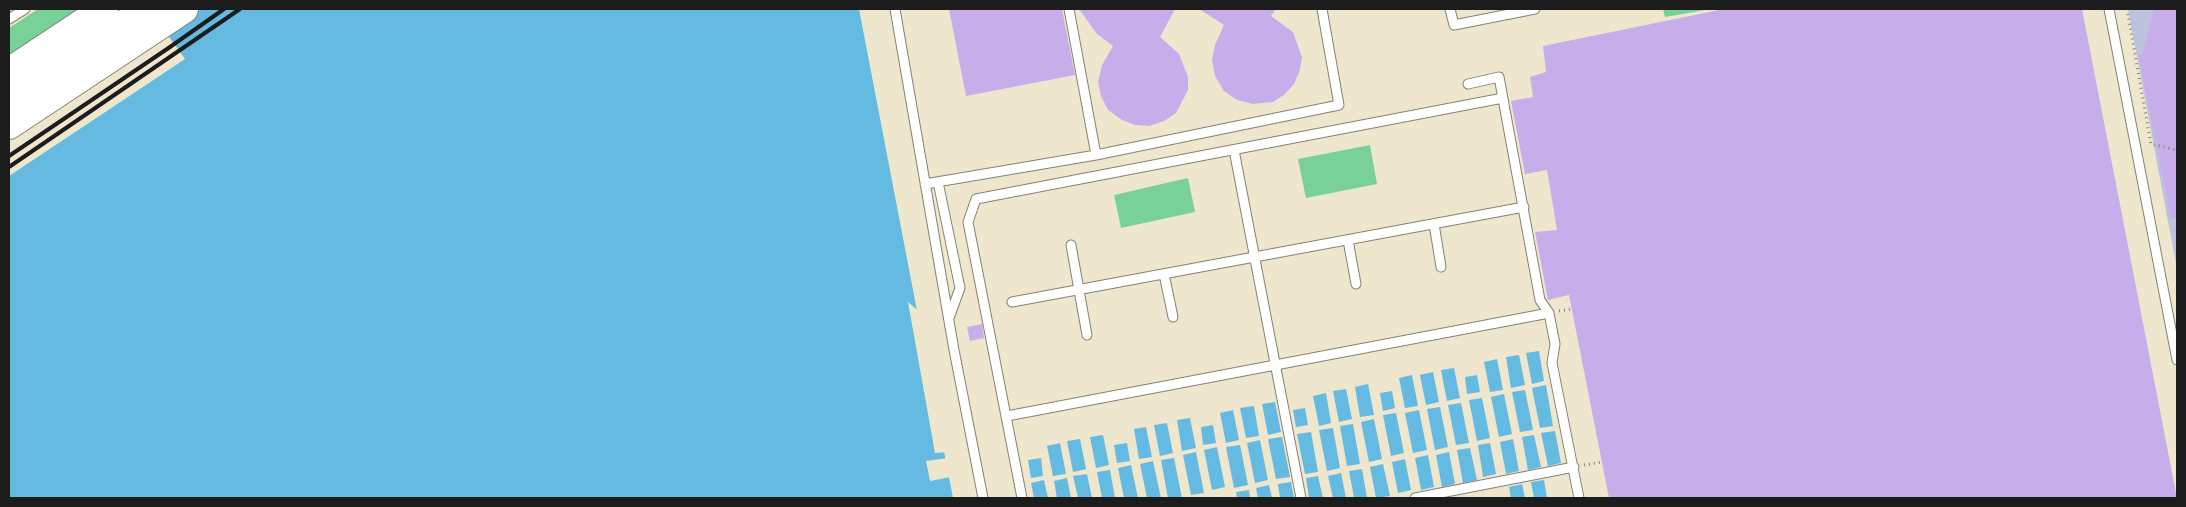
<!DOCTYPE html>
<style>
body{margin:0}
#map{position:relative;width:2186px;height:507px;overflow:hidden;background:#eee7cd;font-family:"Gentium Book Plus",serif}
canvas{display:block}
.frame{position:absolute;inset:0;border:10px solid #1c1c1c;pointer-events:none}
</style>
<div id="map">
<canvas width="2186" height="507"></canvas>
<div class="frame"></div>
</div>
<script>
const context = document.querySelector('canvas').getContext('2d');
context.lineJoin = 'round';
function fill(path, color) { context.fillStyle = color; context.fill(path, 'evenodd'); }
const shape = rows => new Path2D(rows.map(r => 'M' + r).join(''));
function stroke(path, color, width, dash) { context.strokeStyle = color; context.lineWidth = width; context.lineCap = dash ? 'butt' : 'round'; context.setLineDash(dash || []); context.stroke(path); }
const industrial = shape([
 [2128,9,2177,9,2177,269]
]);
const green = shape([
 [38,9,81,9,9,55,9,28],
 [1663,9,1711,9,1665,17],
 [1370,145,1377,184,1306,198,1298,159],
 [1188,178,1195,212,1121,228,1114,195]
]);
const water = shape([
 [149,9,859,9,953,498,9,498,9,176,185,59],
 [1539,351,1544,381,1532,384,1526,353],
 [1519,355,1525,385,1511,388,1506,357],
 [1497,359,1503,390,1490,392,1484,362],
 [1454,368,1460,398,1447,401,1441,370],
 [1433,372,1439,402,1426,405,1420,375],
 [1412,375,1418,406,1405,408,1399,378],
 [1477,375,1480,392,1467,394,1465,377],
 [1368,384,1374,415,1360,417,1355,387],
 [1546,385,1553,426,1540,428,1532,388],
 [1346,389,1352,419,1339,422,1333,391],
 [1525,390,1533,430,1520,432,1512,392],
 [1392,391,1395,408,1383,411,1380,393],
 [1326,393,1331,423,1319,426,1313,396],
 [1504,394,1512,434,1499,437,1491,397],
 [1482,398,1490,438,1477,441,1469,400],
 [1275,402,1281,432,1268,435,1262,404],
 [1461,403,1469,443,1456,445,1448,405],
 [1254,406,1259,436,1246,438,1240,408],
 [1440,407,1448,447,1435,450,1427,409],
 [1305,408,1308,425,1296,427,1293,410],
 [1233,410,1239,440,1226,443,1220,413],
 [1419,410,1427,450,1413,453,1405,413],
 [1396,413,1404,453,1391,456,1383,415],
 [1190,418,1196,448,1182,451,1177,420],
 [1374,419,1382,459,1369,462,1361,422],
 [1167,423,1173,453,1160,456,1154,425],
 [1353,424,1360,464,1347,466,1340,426],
 [1213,425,1216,443,1203,445,1201,427],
 [1146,427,1152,457,1139,459,1134,429],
 [1333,428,1340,468,1327,471,1319,430],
 [1555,431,1561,463,1548,466,1541,433],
 [1311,432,1318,472,1305,474,1297,434],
 [1103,435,1109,465,1096,468,1090,437],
 [1534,435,1541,467,1528,470,1522,437],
 [1282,437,1290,477,1276,479,1268,439],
 [1080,439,1086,469,1073,472,1067,441],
 [1513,439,1519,471,1506,474,1500,442],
 [1260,440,1268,480,1255,483,1247,443],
 [1060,443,1066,474,1053,476,1047,446],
 [1127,443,1130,461,1117,463,1114,445],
 [1490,443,1496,474,1483,477,1478,445],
 [1240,445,1248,485,1234,488,1226,447],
 [1217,447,1225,487,1212,490,1204,450],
 [1470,448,1477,480,1463,483,1457,450],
 [1196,452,1204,493,1191,495,1183,455],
 [1449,452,1455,484,1442,487,1436,455],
 [1428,455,1434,487,1421,490,1415,458],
 [1041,458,1043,476,1031,478,1028,460],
 [1174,458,1182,498,1168,498,1161,460],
 [1405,459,1411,490,1398,493,1392,462],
 [1153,461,1161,498,1147,498,1140,464],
 [1383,464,1390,496,1376,498,1370,467],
 [1131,465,1138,498,1124,498,1118,468],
 [1362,469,1367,498,1354,498,1349,471],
 [1110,470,1115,498,1102,498,1097,472],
 [1341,473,1346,498,1333,498,1328,476],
 [1087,474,1092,498,1078,498,1073,476],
 [1318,476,1323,498,1309,498,1306,478],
 [1067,478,1071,498,1057,498,1054,481],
 [1044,480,1048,498,1034,498,1031,483],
 [1544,480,1547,498,1534,498,1531,482],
 [1291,482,1294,498,1280,498,1278,484],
 [1522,484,1525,498,1511,498,1509,487],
 [1269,485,1272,498,1258,498,1256,488],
 [1249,490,1250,498,1237,498,1236,492]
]);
const pier = shape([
 [908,302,920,312,947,452,935,453],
 [948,458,951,477,930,481,926,461]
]);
const building = shape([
 [949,9,1062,9,1075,75,966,96],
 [1079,9,1175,9,1160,37,1179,54,1188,77,1188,90,1176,113,1164,121,1149,126,1135,125,1122,120,1108,110,1101,96,1098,82,1102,65,1113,46,1097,34],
 [1199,9,1276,9,1271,16,1293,32,1302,57,1300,70,1294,84,1284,95,1273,102,1253,104,1237,100,1224,91,1215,76,1212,60,1215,45,1224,25],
 [1724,9,2082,9,2177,498,1609,498,1569,295,1548,300,1535,232,1557,230,1547,170,1525,174,1511,101,1533,97,1530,77,1546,72,1543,46],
 [2154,9,2177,9,2177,218,2171,218,2138,54,2142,55],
 [982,324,984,338,970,341,967,327]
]);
const path = shape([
 [2127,9,2151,144,2177,150],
 [1559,311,1572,309],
 [1584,465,1602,462]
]);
const lane = shape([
 [895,9,954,350,983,498],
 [1069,9,1096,155],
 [1450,9,1454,25,1535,9],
 [2109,9,2177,360],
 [9,19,25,9],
 [1468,84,1499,77,1540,300,1549,313,1555,344,1552,363,1579,498],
 [1234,150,1301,498],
 [938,182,960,288,949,318],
 [925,184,1096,155,1339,105,1322,9],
 [1434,224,1441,267],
 [1348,240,1356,284],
 [1071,245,1087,335],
 [1164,274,1173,317],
 [1012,302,1524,207],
 [1007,416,1549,313],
 [1022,498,968,222,976,199,1503,98],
 [1415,498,1574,467]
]);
const highway = shape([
 [9,72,104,9],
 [9,100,147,9],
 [9,125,184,9]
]);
const rail = shape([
 [9,156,170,47,224,9],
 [9,167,240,9]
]);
fill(industrial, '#bdc3de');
fill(green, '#78d197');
fill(water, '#65bae2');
fill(pier, '#eee7cd');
fill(building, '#c7aeeb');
stroke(lane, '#858274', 11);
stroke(highway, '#858274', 30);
stroke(path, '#858274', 3, [1, 4]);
stroke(lane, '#fff', 9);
stroke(highway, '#fff', 28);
stroke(rail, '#1c1c1c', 4);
</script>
